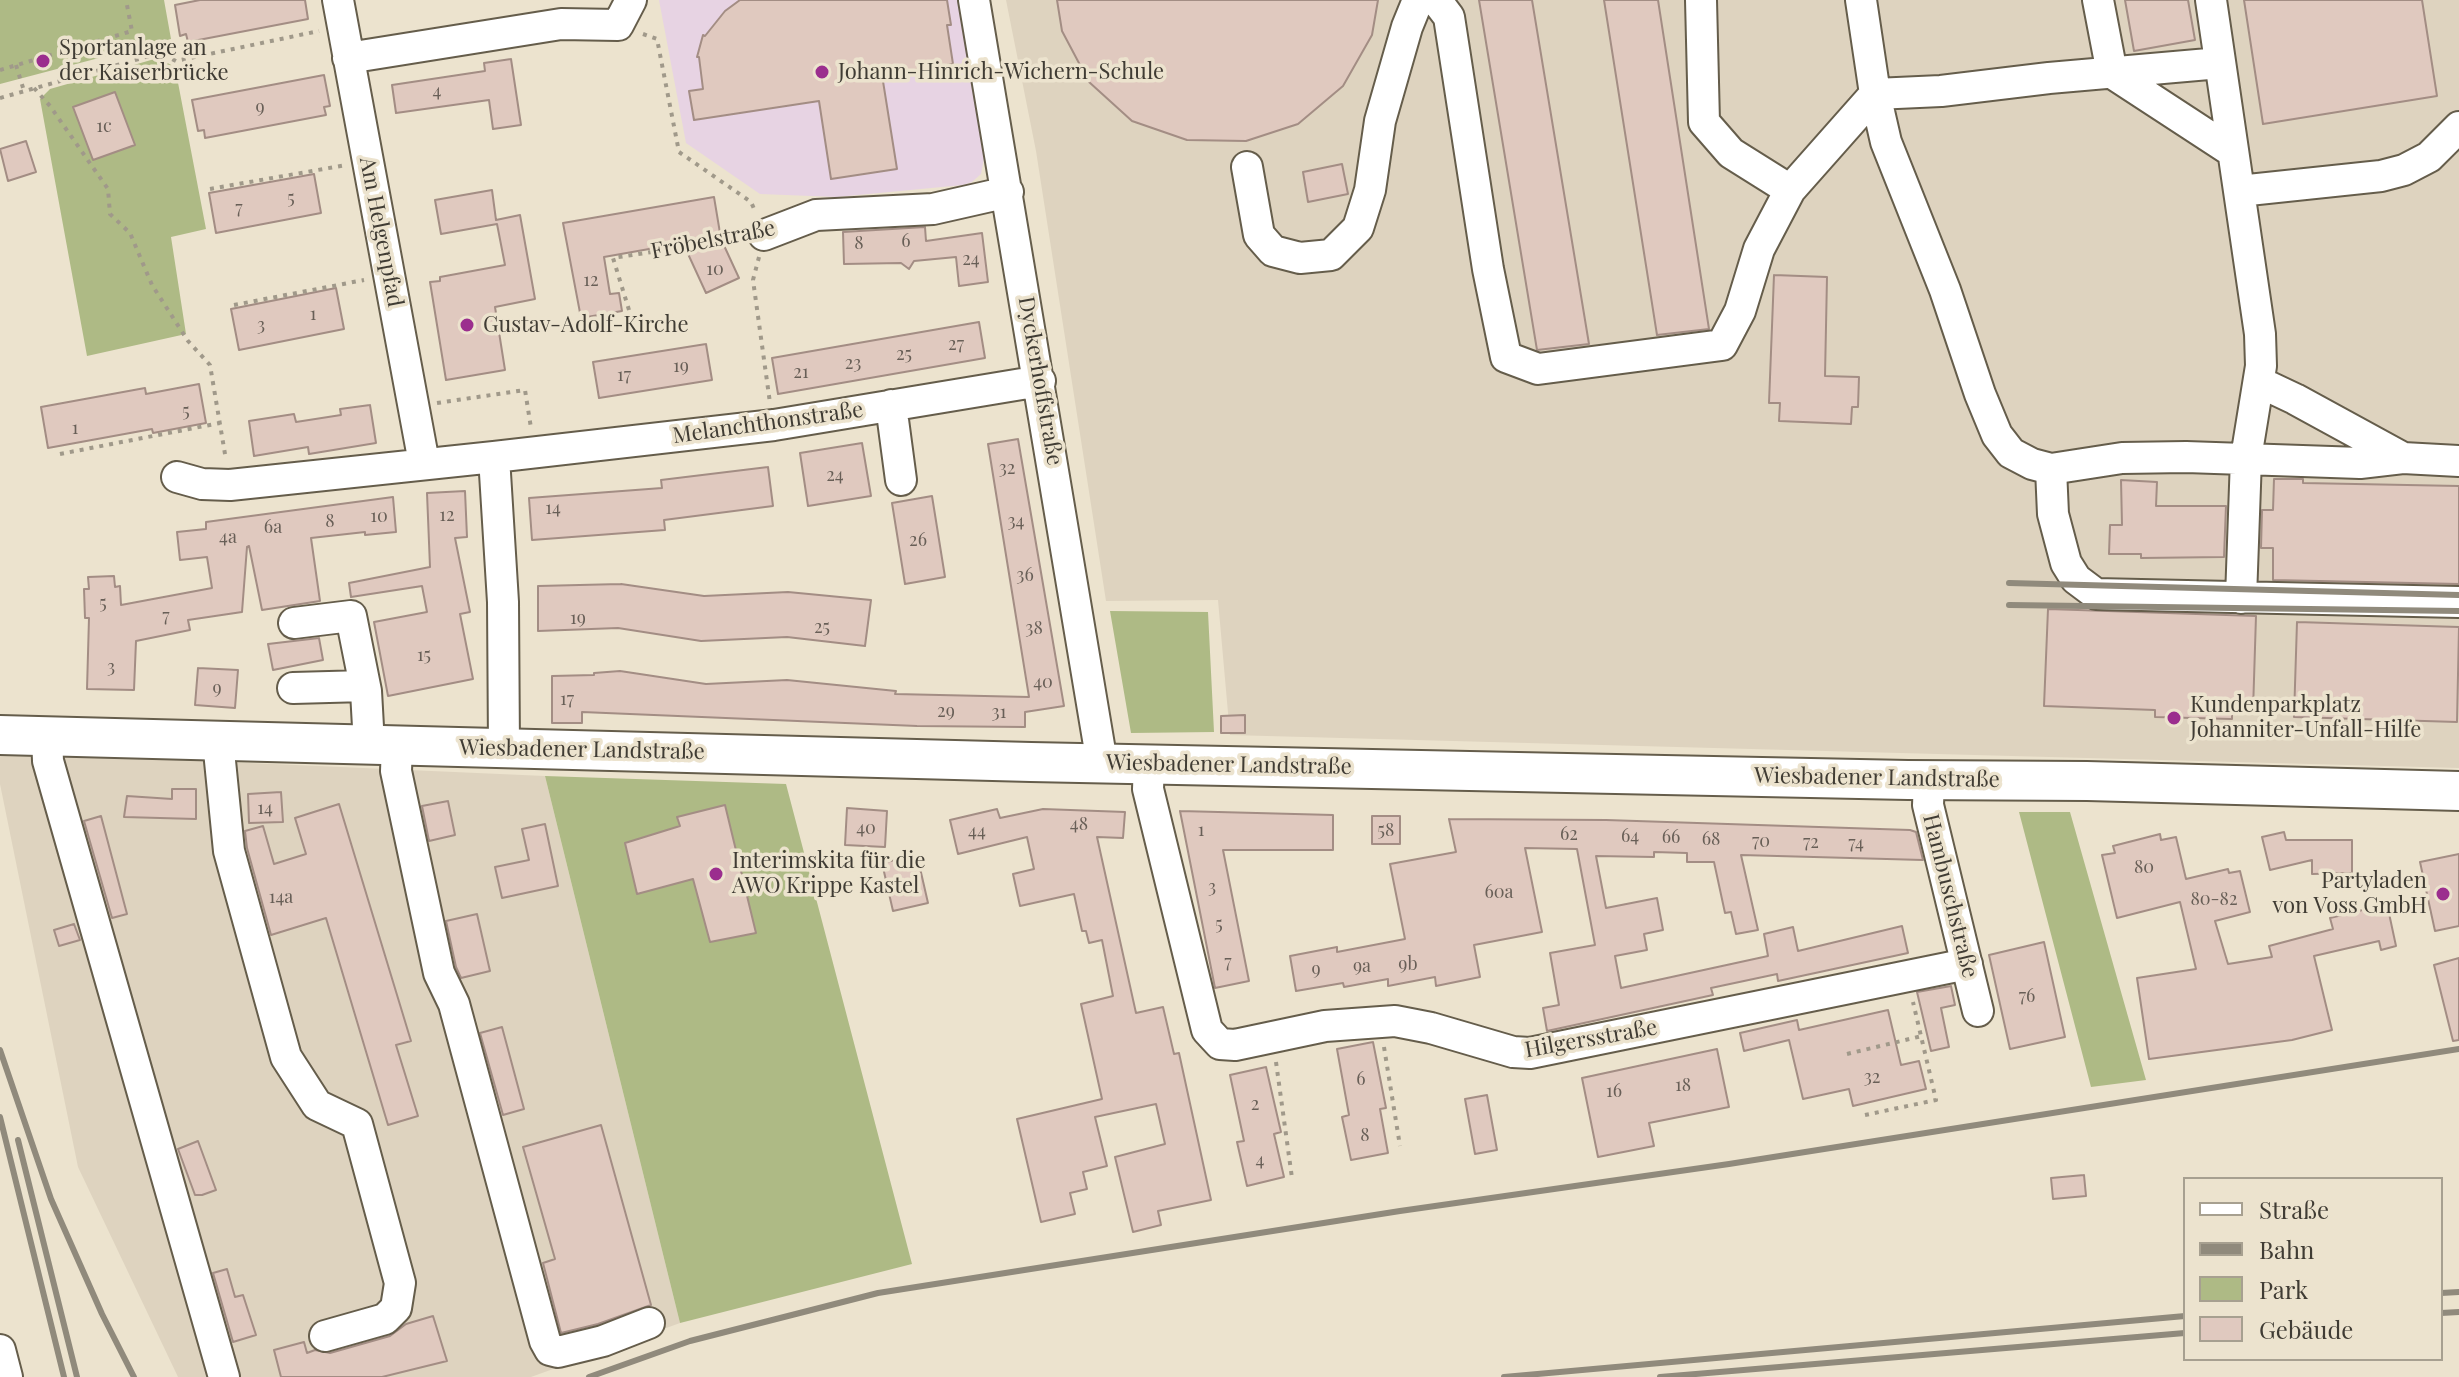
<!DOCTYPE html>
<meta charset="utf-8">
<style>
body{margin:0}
#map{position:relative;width:2459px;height:1377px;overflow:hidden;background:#ece3ce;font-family:"Playfair Display",serif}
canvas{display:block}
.legend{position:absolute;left:2183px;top:1177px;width:260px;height:184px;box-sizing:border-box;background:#ece3ce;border:2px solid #a7a090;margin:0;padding:10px 14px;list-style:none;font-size:24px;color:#403c34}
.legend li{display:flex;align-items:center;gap:16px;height:40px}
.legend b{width:40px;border:2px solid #a7a090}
</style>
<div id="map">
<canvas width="2459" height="1377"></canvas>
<ul class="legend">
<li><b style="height:10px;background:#fff"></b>Straße</li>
<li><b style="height:10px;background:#908a7c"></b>Bahn</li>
<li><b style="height:22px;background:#aeba85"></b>Park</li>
<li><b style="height:22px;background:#e0c9bf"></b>Gebäude</li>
</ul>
</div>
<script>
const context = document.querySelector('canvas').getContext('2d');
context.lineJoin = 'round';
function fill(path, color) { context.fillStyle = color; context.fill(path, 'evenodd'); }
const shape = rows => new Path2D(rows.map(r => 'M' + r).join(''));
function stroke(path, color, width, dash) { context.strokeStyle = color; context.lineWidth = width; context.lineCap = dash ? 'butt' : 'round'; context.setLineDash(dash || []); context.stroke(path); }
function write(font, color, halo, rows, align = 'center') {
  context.font = font + ' "Playfair Display",serif'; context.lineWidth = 7; context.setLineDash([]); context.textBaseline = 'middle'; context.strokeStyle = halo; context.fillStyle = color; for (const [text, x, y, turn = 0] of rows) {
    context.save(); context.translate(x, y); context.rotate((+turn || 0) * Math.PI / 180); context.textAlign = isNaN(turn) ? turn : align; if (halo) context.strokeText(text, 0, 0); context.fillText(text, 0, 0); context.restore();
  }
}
const industrial = shape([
 [1006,0,2459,0,2459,768,1230,735,1218,600,1106,601,1036,151],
 [0,752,545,776,680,1323,531,1377,178,1377,78,1167,0,784]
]);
const education = shape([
 [659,0,960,0,985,153,981,174,972,182,963,185,837,197,760,194,686,143]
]);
const green = shape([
 [0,0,164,0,171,39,0,84],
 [158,58,175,67,206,229,171,237,186,334,87,356,40,99,50,89],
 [1110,611,1208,612,1214,732,1131,733],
 [545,776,786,784,912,1264,680,1323],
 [2019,812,2070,812,2146,1080,2091,1087]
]);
const building = shape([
 [200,0,305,0,308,19,188,42,186,34,180,36,175,5,200,0],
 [740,0,947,0,951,25,947,25,953,64,882,75,897,169,831,179,819,101,694,120,689,91,703,89,699,57,697,57,703,35,705,36,725,11,740,0],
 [1057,0,1378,0,1372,35,1343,86,1298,124,1246,141,1187,140,1132,121,1089,82,1062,31,1057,0],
 [1479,0,1532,0,1589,344,1537,350,1479,0],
 [1604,0,1658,0,1709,329,1657,335,1604,0],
 [2125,0,2188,0,2195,40,2134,51,2125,0],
 [2244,0,2422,0,2437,96,2263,124,2244,0],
 [511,59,521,125,493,129,489,100,396,113,392,85,485,71,484,63,511,59],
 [324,75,330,106,324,107,326,115,205,138,204,130,198,131,192,100,324,75],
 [115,92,135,145,93,160,73,107,115,92],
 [26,141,36,172,8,181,0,149,26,141],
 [1342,164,1348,194,1308,202,1303,172,1342,164],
 [314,174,321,213,216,233,209,193,314,174],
 [492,190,496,220,520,215,535,299,495,307,505,370,446,380,430,282,440,281,440,277,505,265,497,224,441,234,435,200,492,190],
 [714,197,721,239,739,278,706,293,683,243,604,257,610,294,619,293,622,311,581,318,563,223,714,197],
 [925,227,926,241,982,233,988,282,959,286,956,257,914,261,909,269,901,263,844,264,843,232,925,227],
 [1774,275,1827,277,1825,376,1859,377,1858,407,1852,407,1851,424,1779,421,1780,403,1769,403,1774,275],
 [336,288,344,329,239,350,231,309,336,288],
 [979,322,985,358,778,394,772,358,979,322],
 [706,344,712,380,599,398,593,362,706,344],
 [199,384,206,423,153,433,152,429,48,448,41,407,145,388,146,394,199,384],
 [370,405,376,443,309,454,308,447,254,456,249,421,294,414,296,422,341,415,340,409,370,405],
 [1018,439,1064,706,1025,712,1025,727,917,726,582,712,582,723,552,723,552,676,594,675,594,673,620,671,706,684,787,680,896,691,895,694,1029,697,988,444,1018,439],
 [862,443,871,496,808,506,800,453,862,443],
 [768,467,773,506,664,520,665,530,532,540,529,498,662,488,661,480,768,467],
 [2274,479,2303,479,2303,483,2459,486,2459,584,2273,580,2273,548,2261,548,2262,510,2273,510,2274,479],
 [2121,480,2157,482,2156,506,2226,506,2224,557,2141,558,2141,554,2109,554,2110,525,2122,525,2121,480],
 [465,491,467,537,455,538,470,612,460,614,473,679,388,696,374,622,427,612,422,586,351,597,349,583,430,567,427,493,465,491],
 [932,496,945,577,905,584,892,503,932,496],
 [393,497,396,532,365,535,365,532,311,538,320,601,262,610,249,546,247,547,242,612,188,620,190,630,136,641,134,690,87,689,89,618,85,618,84,589,89,589,88,577,114,576,115,587,120,586,121,605,212,588,207,557,180,560,177,532,206,529,206,522,393,497],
 [621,584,704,596,788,592,871,600,865,646,787,637,701,641,618,628,538,631,538,586,621,584],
 [2048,609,2256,616,2253,711,2232,710,2232,719,2155,717,2155,710,2044,706,2048,609],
 [2297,622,2459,627,2457,722,2294,717,2297,622],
 [319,638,323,660,273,670,268,644,319,638],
 [198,668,238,670,235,708,195,705,198,668],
 [1245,715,1245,733,1221,733,1221,716,1245,715],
 [172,789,196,789,196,819,124,817,127,796,172,799,172,789],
 [281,792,283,822,249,823,248,794,281,792],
 [448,801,455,835,429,841,422,806,448,801],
 [339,804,411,1041,396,1045,418,1116,388,1125,326,918,271,935,247,848,245,831,263,826,274,864,306,854,295,818,339,804],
 [725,805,756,933,710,942,693,879,637,894,625,843,680,826,677,817,725,805],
 [847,808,887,811,885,847,845,845,847,808],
 [997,809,1000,818,1043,809,1125,812,1123,838,1097,837,1136,1013,1163,1007,1174,1054,1179,1053,1211,1200,1158,1211,1161,1225,1133,1232,1115,1157,1165,1144,1156,1104,1095,1117,1107,1166,1083,1172,1087,1189,1070,1193,1075,1214,1041,1222,1017,1119,1102,1099,1081,1004,1113,996,1102,940,1089,943,1086,931,1082,931,1074,894,1020,906,1013,874,1034,869,1027,837,958,854,950,820,997,809],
 [1180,811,1333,815,1333,850,1223,850,1249,981,1215,988,1180,811],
 [101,816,127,914,112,918,84,821,101,816],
 [1372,816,1400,816,1400,844,1372,844,1372,816],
 [1449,819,1606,820,1910,830,1916,832,1923,860,1741,855,1758,930,1736,934,1731,912,1725,913,1714,862,1687,862,1687,853,1654,852,1654,857,1596,856,1606,908,1657,898,1663,930,1644,934,1647,950,1615,956,1621,988,1768,956,1764,934,1793,927,1798,951,1902,926,1908,953,1778,981,1777,974,1711,988,1713,995,1547,1031,1543,1008,1559,1005,1550,953,1595,945,1577,849,1525,848,1542,932,1474,945,1480,977,1436,986,1435,977,1388,986,1388,979,1344,987,1343,983,1296,991,1290,956,1337,947,1337,952,1405,939,1390,864,1456,852,1449,819],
 [545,824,558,886,502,898,495,867,529,860,522,829,545,824],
 [2284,832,2286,840,2352,840,2352,873,2312,874,2312,860,2270,870,2262,837,2284,832],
 [2160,834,2161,840,2176,837,2186,879,2228,869,2229,873,2240,871,2250,912,2215,921,2228,964,2272,957,2269,946,2333,929,2330,918,2387,904,2396,946,2381,950,2379,941,2314,956,2332,1030,2292,1040,2149,1059,2137,978,2196,969,2180,902,2117,918,2102,855,2115,853,2113,846,2160,834],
 [2459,854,2459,926,2435,931,2420,862,2459,854],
 [917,855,928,903,893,911,882,863,917,855],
 [477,914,490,971,461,978,456,967,446,921,477,914],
 [74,924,80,940,59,946,54,930,74,924],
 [2044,942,2065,1037,2010,1049,1989,955,2044,942],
 [2459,958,2459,1040,2453,1041,2434,965,2459,958],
 [1951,986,1955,1005,1941,1008,1949,1047,1931,1051,1917,992,1951,986],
 [1888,1010,1901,1065,1919,1061,1926,1089,1853,1106,1849,1089,1803,1099,1789,1040,1744,1051,1740,1033,1797,1020,1799,1030,1888,1010],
 [502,1027,524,1109,503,1115,480,1033,502,1027],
 [1373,1042,1386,1108,1380,1109,1388,1153,1351,1160,1342,1117,1349,1115,1337,1049,1373,1042],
 [1717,1049,1729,1107,1649,1123,1654,1146,1598,1157,1582,1078,1717,1049],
 [1266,1067,1281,1132,1274,1134,1284,1177,1247,1186,1237,1142,1244,1141,1230,1075,1266,1067],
 [1487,1095,1497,1150,1475,1154,1465,1099,1487,1095],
 [601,1125,651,1305,598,1324,561,1333,543,1263,555,1259,523,1147,601,1125],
 [198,1141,216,1190,202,1195,195,1195,178,1149,198,1141],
 [2084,1175,2086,1196,2053,1199,2051,1178,2084,1175],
 [227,1269,235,1297,243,1295,256,1335,233,1342,213,1273,227,1269],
 [433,1316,447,1361,382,1377,281,1377,274,1350,304,1342,307,1353,315,1350,330,1353,390,1336,406,1324,433,1316]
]);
const path = shape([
 [643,34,657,39,679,152,751,202,755,211],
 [16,65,24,91],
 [0,70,132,31,126,0],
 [34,88,50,106,108,189,110,214,130,233,152,285,188,341,210,365,226,460],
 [0,98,160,53,176,61,319,31],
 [210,189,346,165],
 [759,257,753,280,770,403],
 [234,305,364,280],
 [629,310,613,258,742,238],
 [437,403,525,390,531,428],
 [60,454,220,423],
 [1384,1047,1400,1146],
 [1847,1054,1922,1036],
 [1276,1062,1292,1178],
 [1865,1115,1936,1100,1913,1002]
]);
const minor = shape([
 [338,0,424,463],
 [974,0,1102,763],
 [1436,0,1449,17,1488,269,1506,357,1538,369,1722,345,1740,311,1759,249,1790,190,1875,94],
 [1701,0,1704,122,1731,153,1790,190],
 [1861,0,1875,94,1941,91,2049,78,2220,63],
 [2098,0,2112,73,2233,152],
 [2211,0,2260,334,2261,366,2246,458,2241,598],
 [348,58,561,24,618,25,631,0],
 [1875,94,1886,142,1945,290,1980,394,1997,435,2011,453,2032,464,2051,469,2122,458,2186,457,2360,463,2403,458],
 [1247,167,1259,235,1273,251,1300,258,1331,255,1358,228,1370,190,1380,121,1407,27,1418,0],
 [2239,191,2381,176,2404,170,2429,157,2459,127],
 [764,235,816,215,933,209,1008,192],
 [2259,382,2295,399,2403,458,2459,461],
 [891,405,901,480],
 [494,457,503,602,504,748],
 [2051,469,2053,514,2066,563,2076,579,2096,594,2459,602],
 [177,477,202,484,230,485,494,457,774,425,1040,381],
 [294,623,351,616,366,691,369,745],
 [293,688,365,686],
 [47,736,48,761,224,1377],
 [218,741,229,851,286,1057,317,1105,357,1124,400,1283,396,1308,385,1319,325,1336],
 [397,745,396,771,439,973,454,1004,545,1341,550,1350,558,1352,603,1341,649,1323],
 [1149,763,1148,789,1207,1030,1220,1044,1235,1045,1325,1026,1395,1021,1431,1028,1513,1052,1530,1053,1967,964],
 [1929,780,1928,805,1978,1011],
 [0,1350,7,1377]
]);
const major = shape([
 [0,735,1031,762,1908,780,2087,781,2459,791]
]);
const rail = shape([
 [2009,583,2459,595],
 [2009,605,2459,611],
 [0,1050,51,1199,102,1314,134,1377],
 [0,1117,64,1377],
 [18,1140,77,1377],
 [2441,1293,2459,1292],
 [2441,1313,2459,1312],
 [589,1377,690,1341,878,1293,1400,1211,1729,1164,2459,1049],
 [1504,1377,2185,1316],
 [1660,1377,2185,1333]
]);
const markers = [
 [43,61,8,"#9b2e8e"],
 [822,72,8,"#9b2e8e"],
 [467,325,8,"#9b2e8e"],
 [2174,718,8,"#9b2e8e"],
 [716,874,8,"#9b2e8e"],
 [2443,894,8,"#9b2e8e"]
];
const numberNames = [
 ["4",437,91],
 ["9",260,107],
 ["1c",104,126],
 ["5",291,198],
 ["7",239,208],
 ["6",906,241],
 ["8",859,243],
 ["24",971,259],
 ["10",715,269],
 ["12",591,280],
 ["1",313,314],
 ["3",261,325],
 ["27",956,344],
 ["25",904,354],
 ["23",853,363],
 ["19",681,366],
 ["21",801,372],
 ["17",624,375],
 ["5",186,411],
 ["1",75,428],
 ["32",1007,468],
 ["24",835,475],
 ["14",553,508],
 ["12",447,515],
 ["10",379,516],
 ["8",330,521],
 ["34",1016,521],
 ["6a",273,527],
 ["4a",228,537],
 ["26",918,540],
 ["36",1025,575],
 ["5",103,603],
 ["7",166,616],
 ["19",578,618],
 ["25",822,627],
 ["38",1034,628],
 ["15",424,655],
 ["3",111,667],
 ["40",1043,682],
 ["9",217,688],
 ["17",567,699],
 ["29",946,711],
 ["31",999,712],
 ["14",265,808],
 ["48",1079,824],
 ["40",866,828],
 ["1",1201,830],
 ["58",1386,830],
 ["44",977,831],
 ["62",1569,834],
 ["64",1630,836],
 ["66",1671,837],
 ["68",1711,839],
 ["70",1761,841],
 ["72",1811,842],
 ["74",1856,843],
 ["80",2144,867],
 ["3",1212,887],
 ["60a",1499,892],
 ["14a",281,897],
 ["80-82",2214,899],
 ["5",1219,924],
 ["7",1228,962],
 ["9b",1408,964],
 ["9a",1362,966],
 ["9",1316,969],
 ["76",2027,996],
 ["32",1872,1077],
 ["6",1361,1079],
 ["18",1683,1085],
 ["16",1614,1091],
 ["2",1255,1104],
 ["8",1365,1135],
 ["4",1260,1160]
];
const poiNames = [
 ["Sportanlage an",59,48],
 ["der Kaiserbrücke",59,73],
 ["Johann-Hinrich-Wichern-Schule",838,72],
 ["Gustav-Adolf-Kirche",483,325],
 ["Kundenparkplatz",2190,705],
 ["Johanniter-Unfall-Hilfe",2190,730],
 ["Interimskita für die",732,861],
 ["AWO Krippe Kastel",732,886],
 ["Partyladen",2427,881,"right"],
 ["von Voss GmbH",2427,906,"right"]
];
const streetNames = [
 ["Am Helgenpfad",381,232,79],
 ["Fröbelstraße",713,240,-11],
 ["Dyckerhoffstraße",1040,381,80],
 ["Melanchthonstraße",768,423,-8],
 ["Wiesbadener Landstraße",582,750,1],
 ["Wiesbadener Landstraße",1229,765,1],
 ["Wiesbadener Landstraße",1877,778,1],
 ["Hambuschstraße",1950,896,76],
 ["Hilgersstraße",1591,1039,-10]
];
fill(industrial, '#ded3bf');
fill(education, '#e7d3e3');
fill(green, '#aeba85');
fill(building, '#e0c9bf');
stroke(building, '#a38d84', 2);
stroke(minor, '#655d4b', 34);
stroke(major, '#655d4b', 42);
stroke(path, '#a0998a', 4, [4, 6]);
stroke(minor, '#fff', 30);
stroke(major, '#fff', 38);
stroke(rail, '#908a7c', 6);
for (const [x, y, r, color] of markers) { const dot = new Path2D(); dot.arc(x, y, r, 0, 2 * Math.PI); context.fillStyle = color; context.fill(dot); stroke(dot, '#ece3ce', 3); }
write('18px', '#685f57', null, numberNames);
write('22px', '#403c34', '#ece3ce', poiNames, 'left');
write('22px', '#403c34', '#ece3ce', streetNames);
</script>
